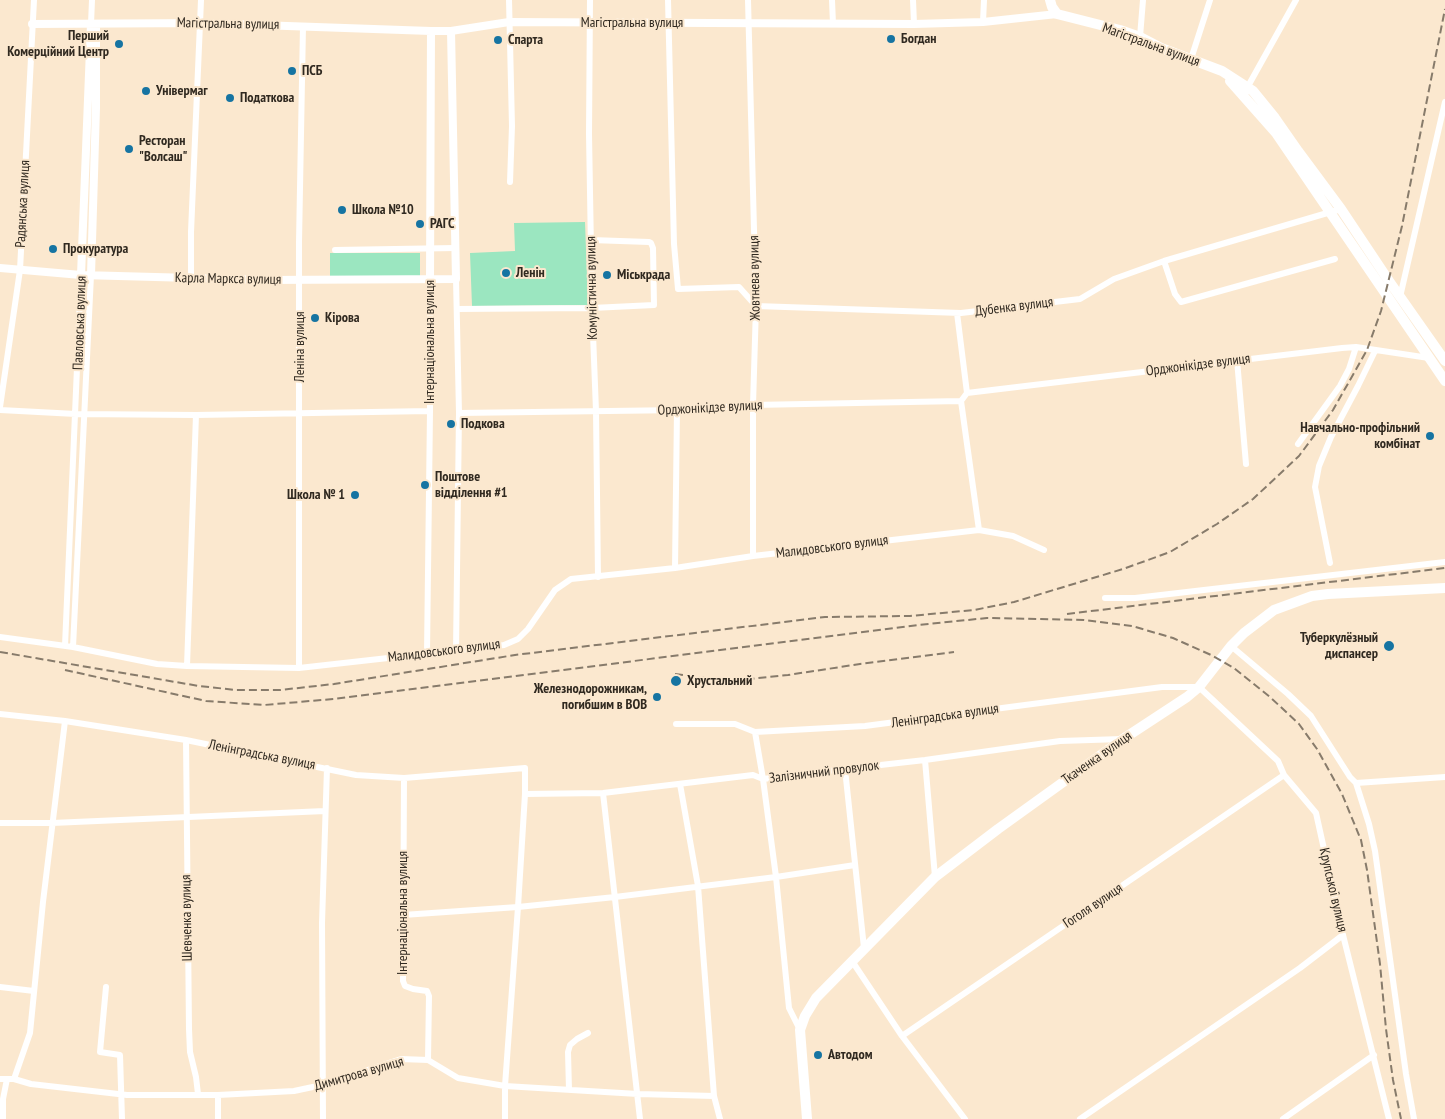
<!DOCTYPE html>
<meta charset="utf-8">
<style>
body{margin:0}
canvas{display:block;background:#fbe8cf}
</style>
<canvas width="1445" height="1119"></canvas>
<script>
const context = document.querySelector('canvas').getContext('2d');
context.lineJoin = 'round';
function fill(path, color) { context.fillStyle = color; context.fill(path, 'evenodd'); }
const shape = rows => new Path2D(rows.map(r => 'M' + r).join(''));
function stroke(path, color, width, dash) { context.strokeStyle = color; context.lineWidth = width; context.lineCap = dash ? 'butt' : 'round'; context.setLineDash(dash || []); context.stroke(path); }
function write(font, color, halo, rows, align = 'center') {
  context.font = font + ' "PT Sans Narrow",sans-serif'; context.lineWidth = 4; context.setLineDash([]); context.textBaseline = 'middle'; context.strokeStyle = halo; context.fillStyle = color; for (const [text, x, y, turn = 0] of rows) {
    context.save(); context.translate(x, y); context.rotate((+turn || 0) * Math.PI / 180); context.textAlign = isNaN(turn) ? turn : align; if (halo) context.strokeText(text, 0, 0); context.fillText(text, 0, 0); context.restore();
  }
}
const green = shape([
 [585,222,588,305,472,306,470,253,515,251,514,223],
 [330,253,420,253,420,277,330,277]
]);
const minor = shape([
 [509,0,512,126,510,182],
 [590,0,589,134,592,308,596,411,598,577],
 [668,0,674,244,678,289,739,287,756,306,961,313,1080,299,1114,279,1164,261,1341,209],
 [748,0,756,306,753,405,753,556],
 [832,0,833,24],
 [913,0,914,24],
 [983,22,984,0],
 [91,24,92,0],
 [1140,37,1143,0],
 [1191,59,1210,0],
 [1247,88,1296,0],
 [335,250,455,248],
 [1164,261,1175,294,1181,302,1335,259],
 [191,278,191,232,201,0],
 [1400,297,1445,102],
 [457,309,592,308,654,305,653,248,651,243,649,242,591,240],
 [957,313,967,393,961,401,979,530],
 [1237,360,1246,464],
 [967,393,1342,348,1356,347,1429,358],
 [0,407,20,270,34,0],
 [0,410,76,414,196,415,430,411],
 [459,413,683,410,753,405,961,401],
 [1298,444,1340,386,1349,369,1356,347],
 [1330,563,1315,487,1319,466,1331,437,1358,386,1375,351],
 [675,568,677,410],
 [1105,598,1135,598,1445,562],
 [0,637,73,647,157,664,187,666,299,668,504,645,518,639,528,629,555,590,571,579,675,568,753,556,979,530,1013,536,1044,550],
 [65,646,81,275],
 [1231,646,1288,694,1311,716,1350,777,1356,783,1369,824,1375,851,1406,1074,1414,1119],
 [73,647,91,275],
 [456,651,459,413,456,279],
 [427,653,430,411,430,279],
 [187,666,196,415],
 [299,668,299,242,303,26],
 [0,714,65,721,186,740,356,775,404,778,525,768,525,794,518,907,505,1086,505,1119],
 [676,724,735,724,755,732,865,726,1162,687,1199,687,1278,761,1284,775,1316,813,1343,935,1389,1119],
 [755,732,763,779,776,877,789,1008,800,1030],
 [186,740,189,1029,190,1052,196,1077,198,1094],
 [925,760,935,877],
 [845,769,864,948],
 [404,778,403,981,405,986,413,989,427,991,429,996,428,1060],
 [1356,783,1445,777],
 [680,784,698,886,714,1096,720,1119],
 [603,793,640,1119],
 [525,794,603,793,753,775,763,779,845,769,925,760,1060,741,1122,739],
 [0,823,52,823,325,811],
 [403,915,518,907,615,897,776,877,855,865],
 [852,961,902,1036,965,1119],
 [0,987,34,991],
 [106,987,100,1052,120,1055,122,1119],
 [902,1036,1284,775],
 [0,1079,14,1079,31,1084,127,1095,218,1095,294,1091,322,1085,401,1059,428,1060,458,1078,505,1086,638,1094,714,1096],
 [14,1079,30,1033,43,902,65,721],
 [569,1090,568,1052,570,1045,577,1039,588,1033],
 [218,1095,218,1119],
 [3,1119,3,1099,7,1079],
 [323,1119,322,923,327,768],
 [1080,1119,1300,968,1343,935],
 [1283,1119,1374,1055]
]);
const tertiary = shape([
 [32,24,201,23,431,31,451,31,509,22,914,24,983,22,1057,14],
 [0,268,81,275,266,280,456,279,451,31],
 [81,275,91,24],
 [91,275,96,108,96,24],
 [430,279,431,31]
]);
const primary = shape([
 [1050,0,1052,7,1057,14,1120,30,1140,37,1161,48,1222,71,1253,91,1275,118,1298,151,1341,209,1389,281,1445,361],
 [1230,81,1276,133,1445,381],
 [807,1119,800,1030,805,1016,816,998,935,877,998,829,1123,739,1187,697,1199,687,1231,646,1244,633,1274,610,1312,596,1328,594,1445,588]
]);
const rail = shape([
 [1067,614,1445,568],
 [0,652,199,686,236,690,280,690,334,684,515,655,825,617,910,616,974,610,1014,602,1123,569,1170,552,1217,524,1253,499,1299,456,1333,410,1367,350,1381,311,1402,226,1445,9],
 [65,670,206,701,264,705,334,699,918,625,987,618,1084,620,1132,626,1173,638,1211,655,1234,668,1270,697,1299,724,1317,749,1342,794,1361,840,1367,870,1380,964,1386,1029,1393,1080,1401,1119],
 [675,674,730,681,788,675,860,664,954,652]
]);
const markers = [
 [891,39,5,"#1674a2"],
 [498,40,5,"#1674a2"],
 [119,44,5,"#1674a2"],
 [292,71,5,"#1674a2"],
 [146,91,5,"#1674a2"],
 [230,98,5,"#1674a2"],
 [129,149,5,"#1674a2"],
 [342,210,5,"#1674a2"],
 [420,224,5,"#1674a2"],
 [53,249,5,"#1674a2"],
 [506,273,5,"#1674a2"],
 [607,275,5,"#1674a2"],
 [315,318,5,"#1674a2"],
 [451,424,5,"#1674a2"],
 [1430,436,5,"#1674a2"],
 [425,485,5,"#1674a2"],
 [355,495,5,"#1674a2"],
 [1389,646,6,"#1674a2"],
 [676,681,6,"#1674a2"],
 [657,697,5,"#1674a2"],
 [818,1055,5,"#1674a2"]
];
const streetNames = [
 ["Магістральна вулиця",632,23],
 ["Магістральна вулиця",228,24,1],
 ["Магістральна вулиця",1151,45,20],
 ["Радянська вулиця",23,204,-87],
 ["Жовтнева вулиця",755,278,-91],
 ["Карла Маркса вулиця",228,279,1],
 ["Комуністична вулиця",592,288,-91],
 ["Дубенка вулиця",1014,307,-7],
 ["Павловська вулиця",80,323,-88],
 ["Інтернаціональна вулиця",430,342,-90],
 ["Леніна вулиця",300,347,-90],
 ["Орджонікідзе вулиця",1198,365,-7],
 ["Орджонікідзе вулиця",710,408,-3],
 ["Малидовського вулиця",832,547,-7],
 ["Малидовського вулиця",444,651,-7],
 ["Ленінградська вулиця",945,716,-8],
 ["Ленінградська вулиця",262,755,11],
 ["Ткаченка вулиця",1097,758,-35],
 ["Залізничний провулок",824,772,-7],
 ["Крупської вулиця",1333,890,77],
 ["Гоголя вулиця",1093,906,-34],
 ["Інтернаціональна вулиця",403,913,-90],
 ["Шевченка вулиця",187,918,-91],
 ["Димитрова вулиця",359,1074,-16]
];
const poiNames = [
 ["Перший",109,36,"right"],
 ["Комерційний Центр",109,52,"right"],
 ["Богдан",901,39],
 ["Спарта",508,40],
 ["ПСБ",302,71],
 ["Універмаг",156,91],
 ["Податкова",240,98],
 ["Ресторан",139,141],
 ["\"Волсаш\"",139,157],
 ["Школа №10",352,210],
 ["РАГС",430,224],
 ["Прокуратура",63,249],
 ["Ленін",516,273],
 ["Міськрада",617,275],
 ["Кірова",325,318],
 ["Подкова",461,424],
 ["Навчально-профільний",1420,428,"right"],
 ["комбінат",1420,444,"right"],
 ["Поштове",435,477],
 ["відділення #1",435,493],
 ["Школа № 1",345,495,"right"],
 ["Туберкулёзный",1378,638,"right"],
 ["диспансер",1378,654,"right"],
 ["Хрустальний",687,681],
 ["Железнодорожникам,",647,689,"right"],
 ["погибшим в ВОВ",647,705,"right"],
 ["Автодом",828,1055]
];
fill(green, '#9be6c0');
stroke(minor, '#fff', 6);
stroke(tertiary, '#fff', 8);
stroke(primary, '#fff', 10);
stroke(rail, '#877b6b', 2, [8, 4]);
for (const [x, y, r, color] of markers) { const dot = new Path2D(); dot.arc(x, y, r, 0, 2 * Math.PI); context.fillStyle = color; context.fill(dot); stroke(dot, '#fbe8cf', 2); }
write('14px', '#302920', '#fbe8cf', streetNames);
write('bold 14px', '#302920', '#fbe8cf', poiNames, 'left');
</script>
